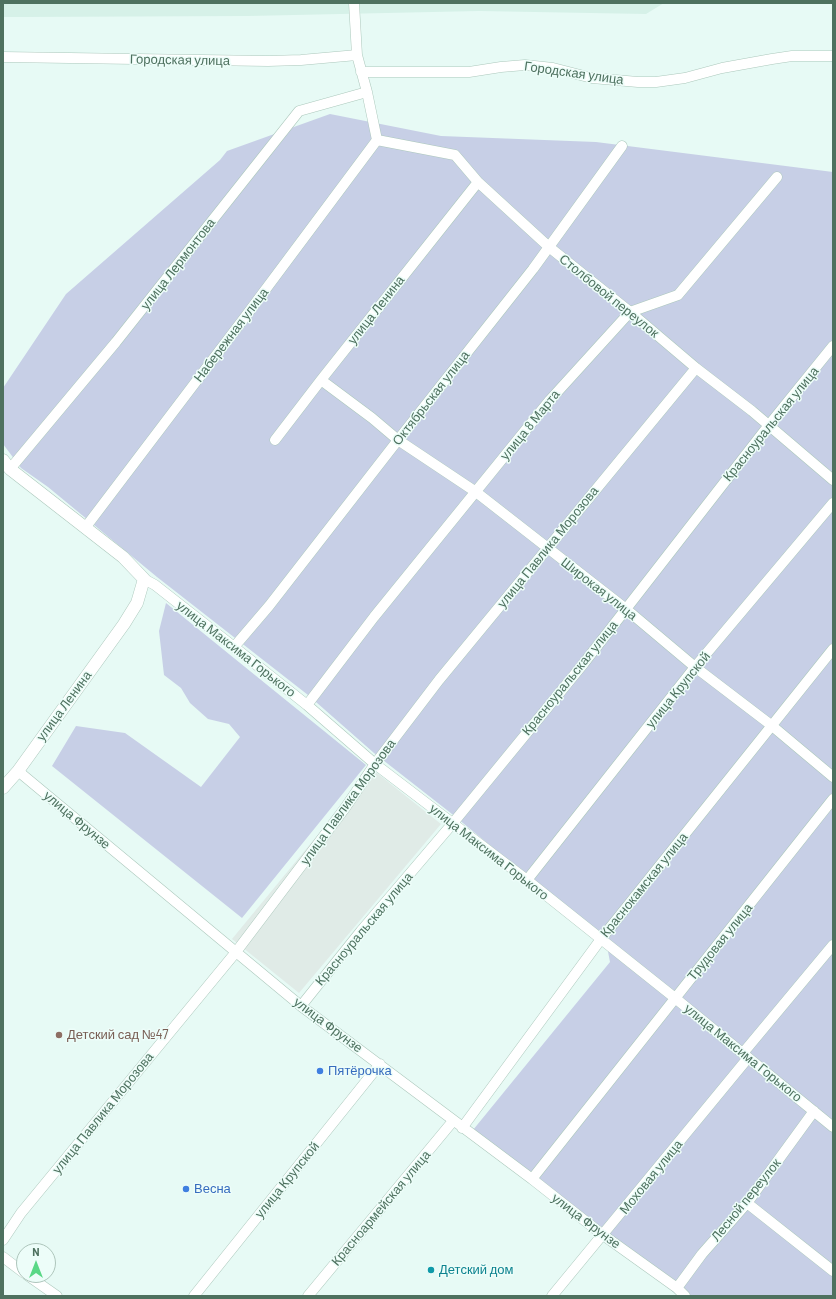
<!DOCTYPE html>
<meta charset="utf-8">
<style>
body{margin:0}
#map{position:relative;width:836px;height:1299px;overflow:hidden;background:#e7faf5;font-family:Barlow,sans-serif}
canvas{display:block}
.frame{position:absolute;inset:0;border:4px solid #4e715f;pointer-events:none}
.north{position:absolute;left:16px;top:1243px;width:40px;height:40px;box-sizing:border-box;background:#edfdf9;border:1px solid #adc5bb;border-radius:50%;rotate:0deg;font-size:11px;font-weight:700;line-height:16px;text-align:center;color:#4e715f}
.north::after{content:'';display:block;margin:auto;width:14px;height:18px;background:#59d886;clip-path:polygon(50% 0,100% 100%,50% 72%,0 100%)}
</style>
<div id="map">
<canvas width="836" height="1299"></canvas>
<div class="frame"></div>
<div class="north">N</div>
</div>
<script>
const context = document.querySelector('canvas').getContext('2d');
context.lineJoin = 'round';
function fill(path, color) { context.fillStyle = color; context.fill(path, 'evenodd'); }
const shape = rows => new Path2D(rows.map(r => 'M' + r).join(''));
function stroke(path, color, width, dash) { context.strokeStyle = color; context.lineWidth = width; context.lineCap = dash ? 'butt' : 'round'; context.setLineDash(dash || []); context.stroke(path); }
function write(font, color, halo, rows, align = 'center') {
  context.font = font + ' Barlow,sans-serif'; context.lineWidth = 3; context.setLineDash([]); context.textBaseline = 'middle'; context.strokeStyle = halo; context.fillStyle = color; for (const [text, x, y, turn = 0] of rows) {
    context.save(); context.translate(x, y); context.rotate((+turn || 0) * Math.PI / 180); context.textAlign = isNaN(turn) ? turn : align; if (halo) context.strokeText(text, 0, 0); context.fillText(text, 0, 0); context.restore();
  }
}
const residential = shape([
 [3,3,664,3,646,14,479,11,248,16,23,17,3,17]
]);
const industrial = shape([
 [372,769,441,824,299,993,232,939]
]);
const green = shape([
 [330,114,441,136,596,142,833,172,833,1296,678,1296,473,1130,610,962,606,941,452,814,374,753,308,695,157,577,48,487,21,468,3,444,3,388,66,294,220,160,227,151],
 [166,603,366,765,242,918,52,766,76,726,125,733,201,787,240,737,229,724,208,719,190,703,181,688,164,675,159,631]
]);
const minor = shape([
 [354,3,357,55,367,92,377,140],
 [3,57,268,61,301,60,357,55],
 [361,72,469,72,501,67,525,65,553,68,592,78,638,82,656,82,685,78,722,68,772,59,792,56,833,56],
 [377,140,455,155,478,182,549,247,630,312,696,368,752,411,833,480],
 [321,380,372,418,398,440,476,492,626,609,695,667,771,725,833,777],
 [275,440,321,380,478,182],
 [10,469,116,342,299,111,367,92],
 [85,528,245,317,377,140],
 [144,579,155,585,234,647,307,705,375,764,527,880,675,998,833,1127],
 [234,647,269,606,398,440,533,269,622,146],
 [307,705,374,617,550,400,630,312,678,295,777,177],
 [18,771,301,1006,532,1179,603,1235,677,1288,685,1296],
 [527,880,695,667,833,503],
 [301,1006,361,931,453,823,584,663,769,425,833,346],
 [743,1053,833,945],
 [462,1128,601,939,833,649],
 [532,1179,833,799],
 [747,1203,833,1271],
 [3,1240,21,1213,236,952,345,808,375,764,439,680,696,368],
 [3,1257,24,1273],
 [27,1275,57,1296],
 [677,1288,702,1254,747,1203,814,1111],
 [194,1296,380,1064],
 [308,1296,453,1121],
 [552,1296,748,1058]
]);
const tertiary = shape([
 [3,460,10,469,123,557,144,579,137,603,124,624,18,771,3,788]
]);
const markers = [
 [59,1035,4,"#8d6e63"],
 [320,1071,4,"#3f7fe0"],
 [186,1189,4,"#3f7fe0"],
 [431,1270,4,"#0f9aa8"]
];
const streetNames = [
 ["Городская улица",180,60,1],
 ["Городская улица",574,73,8],
 ["улица Лермонтова",178,264,-52],
 ["Столбовой переулок",609,296,39],
 ["улица Ленина",376,310,-52],
 ["Набережная улица",231,335,-53],
 ["Октябрьская улица",431,398,-52],
 ["Красноуральская улица",771,424,-51],
 ["улица 8 Марта",530,425,-51],
 ["улица Павлика Морозова",548,547,-51],
 ["Широкая улица",599,589,38],
 ["улица Максима Горького",236,649,38],
 ["Красноуральская улица",570,678,-51],
 ["улица Крупской",678,690,-51],
 ["улица Ленина",64,706,-54],
 ["улица Павлика Морозова",348,802,-54],
 ["улица Фрунзе",77,820,40],
 ["улица Максима Горького",489,852,38],
 ["Краснокамская улица",644,885,-51],
 ["Красноуральская улица",364,929,-50],
 ["Трудовая улица",720,942,-51],
 ["улица Фрунзе",328,1025,37],
 ["улица Максима Горького",743,1053,39],
 ["улица Павлика Морозова",103,1113,-51],
 ["Моховая улица",651,1177,-51],
 ["улица Крупской",287,1180,-51],
 ["Лесной переулок",746,1200,-51],
 ["Красноармейская улица",381,1208,-50],
 ["улица Фрунзе",586,1221,37]
];
const educationNames = [
 ["Детский сад №47",67,1035]
];
const shopNames = [
 ["Пятёрочка",328,1071],
 ["Весна",194,1189]
];
const cultureNames = [
 ["Детский дом",439,1270]
];
fill(residential, '#d6f1e8');
fill(industrial, '#e0ebe7');
fill(green, '#c7cfe6');
stroke(minor, '#acc8bc', 11);
stroke(tertiary, '#acc8bc', 13);
stroke(minor, '#fff', 10);
stroke(tertiary, '#fff', 12);
for (const [x, y, r, color] of markers) { const dot = new Path2D(); dot.arc(x, y, r, 0, 2 * Math.PI); context.fillStyle = color; context.fill(dot); stroke(dot, '#edfdf9', 1.5); }
write('13px', '#4e715f', '#edfdf9', streetNames);
write('13px', '#785e54', '#edfdf9', educationNames, 'left');
write('13px', '#366cbe', '#edfdf9', shopNames, 'left');
write('13px', '#0d838f', '#edfdf9', cultureNames, 'left');
</script>
